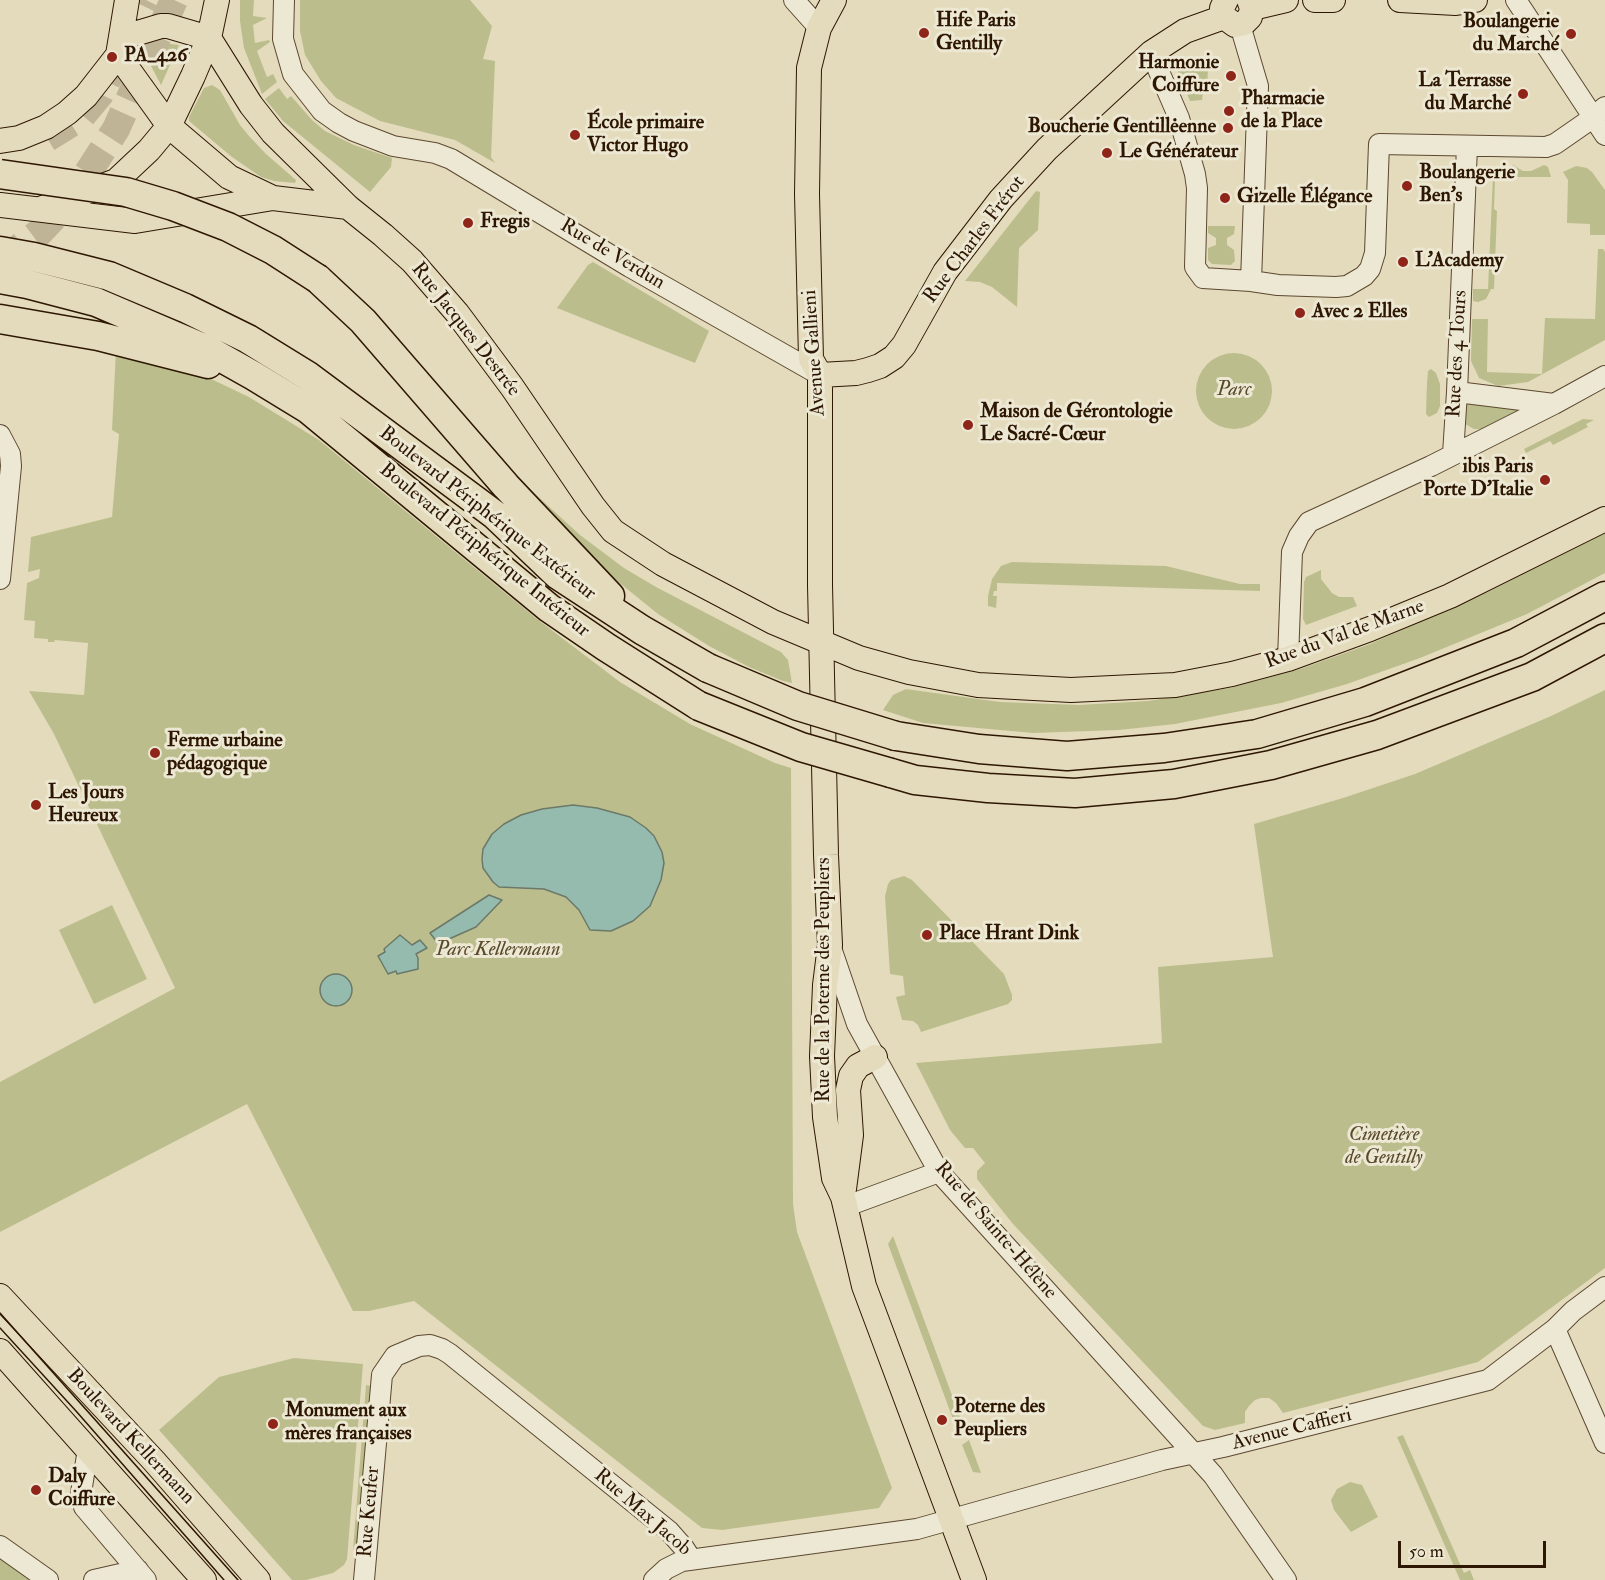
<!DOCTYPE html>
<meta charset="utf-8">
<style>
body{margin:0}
#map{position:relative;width:1605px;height:1580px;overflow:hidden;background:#e4dbbc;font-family:"IM FELL Double Pica",serif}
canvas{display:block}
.scale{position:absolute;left:1398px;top:1541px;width:148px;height:27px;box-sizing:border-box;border:3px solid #2e1702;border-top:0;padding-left:8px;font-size:18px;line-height:21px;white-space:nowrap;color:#2e1702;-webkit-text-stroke:4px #ede8d3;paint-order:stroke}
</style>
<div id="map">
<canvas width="1605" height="1580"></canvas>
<div class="scale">50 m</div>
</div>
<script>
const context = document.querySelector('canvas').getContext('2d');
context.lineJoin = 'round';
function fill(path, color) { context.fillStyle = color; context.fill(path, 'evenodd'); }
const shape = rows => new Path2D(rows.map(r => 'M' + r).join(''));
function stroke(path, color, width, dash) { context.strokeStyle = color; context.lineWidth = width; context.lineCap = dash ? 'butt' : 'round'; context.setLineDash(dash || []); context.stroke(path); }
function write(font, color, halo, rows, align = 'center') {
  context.font = font + ' "IM FELL Double Pica",serif'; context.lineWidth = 6; context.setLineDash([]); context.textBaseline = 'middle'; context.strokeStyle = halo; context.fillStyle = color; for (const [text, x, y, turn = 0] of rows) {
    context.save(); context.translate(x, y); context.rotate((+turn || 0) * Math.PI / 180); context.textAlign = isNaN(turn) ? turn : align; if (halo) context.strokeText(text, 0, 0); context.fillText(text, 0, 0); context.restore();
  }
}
const green = shape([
 [240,0,254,0,253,16,267,18,253,25,255,43,269,40,270,42,257,51,267,77,273,74,277,82,262,94,244,48,240,21],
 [300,0,470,0,492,26,483,59,495,61,491,157,495,163,455,140,380,121,336,98,321,81,305,55,300,31],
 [163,43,179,45,161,85,150,64,147,51,152,46],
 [1175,64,1208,67,1207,93,1203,93,1202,100,1190,101],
 [212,85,220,90,240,125,249,136,266,154,296,180,295,183,274,181,261,177,232,157,189,121,189,117,204,88],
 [279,88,287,99,291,96,312,120,325,131,354,145,392,158,391,167,370,192,283,121,265,99],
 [1513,165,1523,171,1531,171,1544,165,1548,167,1551,177,1506,177,1507,170],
 [1576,166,1587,168,1592,172,1605,190,1605,235,1590,235,1590,224,1567,223,1568,180,1563,172],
 [1487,169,1497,173,1498,177,1495,180,1494,209,1497,211,1494,289,1491,289,1486,299,1478,302,1473,301,1473,289,1488,289,1493,175,1478,175,1481,170],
 [1036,191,1040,192,1038,230,1019,248,1017,307,992,287,980,282,965,281],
 [1208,226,1235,226,1234,234,1227,238,1227,245,1234,250,1235,261,1231,265,1212,264,1208,260,1208,248,1216,245,1216,238,1208,233],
 [1598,249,1603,249,1605,252,1605,340,1528,382,1498,386,1479,378,1471,361,1472,319,1488,319,1487,372,1542,374,1545,318,1595,319],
 [593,262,709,331,695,363,557,308,588,265],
 [116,351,207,377,249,397,319,440,537,619,620,682,690,724,775,763,791,768,793,1204,797,1232,892,1488,879,1508,722,1530,702,1528,414,1301,369,1311,353,1311,247,1104,0,1232,0,1082,175,988,54,734,29,691,84,695,88,643,55,640,54,642,48,642,48,639,34,638,35,621,24,620,27,583,39,578,40,569,28,572,31,537,112,517,119,434,112,430],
 '1196 391a38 38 0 1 1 76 0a38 38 0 1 1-76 0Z',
 [1431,369,1436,373,1440,384,1440,406,1437,413,1429,417,1426,414,1427,383,1428,371],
 [1466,402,1521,407,1518,411,1482,429,1474,429,1465,424],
 [1583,419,1594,420,1586,424,1588,427,1553,445,1550,441,1526,453,1524,449],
 [533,492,580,535,624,568,656,587,781,652,788,660,792,683,783,681,749,667,709,646,658,614,616,580,582,548,546,511],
 [1605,532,1605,573,1527,614,1420,658,1347,684,1281,703,1175,724,1119,730,1033,733,923,723,883,710,893,695,906,689,1000,702,1079,705,1148,701,1230,688,1300,669,1370,644,1492,590],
 [1012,562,1166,566,1240,584,1260,584,1260,591,997,583,997,591,994,591,993,596,997,596,996,608,988,606,988,596,992,579,1001,566],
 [1321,570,1321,579,1332,593,1339,597,1353,597,1357,606,1306,625,1303,619,1304,582,1306,577],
 [1605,690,1605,1268,1478,1362,1283,1413,1276,1403,1269,1398,1261,1398,1255,1400,1249,1406,1245,1412,1245,1423,1215,1430,1203,1426,1013,1224,977,1179,977,1171,985,1163,973,1148,965,1148,950,1130,916,1063,1162,1043,1158,967,1273,957,1254,824,1343,798,1415,774,1551,716],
 [904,876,912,880,1004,974,1012,995,1012,1000,1008,1004,921,1032,918,1025,913,1021,902,1020,896,997,905,995,903,976,890,974,885,896,888,884,891,880],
 [112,905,147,979,94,1004,59,930],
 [893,1236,966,1433,960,1438,888,1244],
 [294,1358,363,1364,347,1559,344,1565,333,1573,306,1580,292,1580,159,1430,219,1377],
 [366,1385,371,1386,358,1551,353,1550],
 [1403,1435,1464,1573,1470,1570,1474,1580,1460,1580,1397,1437],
 [969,1440,981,1473,973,1472,962,1445],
 [1350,1482,1362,1485,1378,1517,1351,1532,1334,1510,1331,1500,1337,1489],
 [0,1556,35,1580,0,1580]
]);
const water = shape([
 [573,805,597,808,630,817,646,828,654,836,662,852,664,863,661,880,650,906,633,921,611,931,590,930,579,910,566,897,544,889,499,887,493,882,483,868,482,859,483,849,492,834,504,824,521,815,542,809,573,805],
 [489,895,502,900,476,927,449,939,440,946,430,933,489,895],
 [400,935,412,945,420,940,427,948,416,954,418,958,418,969,397,974,396,971,388,974,378,956,385,952,384,949,400,935],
 '320 990a16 16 0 1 1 32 0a16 16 0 1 1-32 0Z'
]);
const highwayTunnel = shape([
 [47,138,81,117,100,94,146,0],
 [0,262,40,232,71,199,116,129,174,0]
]);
const minor = shape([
 [284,0,283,39,293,74,322,111,339,123,354,131,393,146,435,153,451,159,630,267,820,375],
 [794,0,819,28],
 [1516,0,1605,135],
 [1240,25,1258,86,1251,281,1278,285,1336,287,1347,286,1364,276,1370,269,1375,253,1379,144,1546,147,1555,144,1594,117,1605,107],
 [1151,53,1179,118,1195,174,1197,188,1195,267,1203,278,1251,281],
 [1457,392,1554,404],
 [0,435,10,454,11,466,0,579],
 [1453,454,1457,392,1467,146],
 [1288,659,1292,552,1299,536,1309,522,1431,466,1554,404,1605,376],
 [831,948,857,1024,939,1172,1213,1475,1286,1580],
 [844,1207,939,1172],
 [1555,1329,1605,1443],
 [88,1449,81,1493,84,1507,146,1580],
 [0,1546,48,1580],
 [94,1580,138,1570],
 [364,1580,382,1375,395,1356,419,1346,430,1345,442,1349,450,1354,669,1531,684,1548,691,1559],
 [654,1580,666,1569,682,1561,917,1529,1162,1460,1223,1447,1488,1380,1555,1329,1573,1311,1605,1287]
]);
const major = shape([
 [834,0,819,28,809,68,807,194,811,359,820,375,820,585,826,855,830,945,825,985,822,1056,825,1117,834,1178,843,1197,864,1286,974,1580],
 [1226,0,1222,8,1224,17,1235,25,1244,23,1250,17,1252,8,1249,0],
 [1315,0,1333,0],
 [1400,0,1456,3,1475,0],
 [1252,8,1286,0],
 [121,38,161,26,168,26,209,38],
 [209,38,251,105,273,133,348,207,383,235,412,261,457,313,512,387,593,506,613,531,663,564,773,622,859,658,909,672,978,685,1071,690,1175,685,1232,674,1288,659,1370,629,1450,596,1605,519],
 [118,55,169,126,229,177,273,198,348,207],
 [0,141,19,138,46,127,67,113,86,96,118,55,127,0],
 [0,205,135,221,273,198],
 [40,209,116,181,149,150,169,126,193,76,209,38,217,0],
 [820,375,856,373,868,370,880,366,894,357,904,345,945,272,1001,199,1047,149,1151,53,1185,31,1224,17],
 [844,1189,851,1135,848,1090,851,1076,858,1066,875,1057],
 [0,1296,154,1461,258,1580],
 [0,1351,204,1580]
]);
const highway = shape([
 [0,251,34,257,109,276,185,308,248,339,308,376,495,515,558,575,642,630,708,668],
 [0,279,27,284,96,302,206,349,254,376,308,409,549,608,606,647,699,706],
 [318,279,363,321,506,486,610,596],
 [0,319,98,336,208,364],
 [896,736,979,749,1067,756,1164,748,1257,734,1365,702,1516,643,1605,596],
 [891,773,915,780,988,788,1075,793,1174,784,1271,765,1377,735,1532,677,1605,638]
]);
const tram = shape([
 [0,1313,238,1580],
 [0,1328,76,1411,224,1580]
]);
const highwayBridge = shape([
 [0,174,126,192,173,206,228,227,273,250,318,279],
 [708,668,798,706,896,736],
 [699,706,801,747,891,773]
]);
const markers = [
 [924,33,6,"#8f2418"],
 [1571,34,6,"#8f2418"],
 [112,57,6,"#8f2418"],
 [1231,76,6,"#8f2418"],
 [1523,94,6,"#8f2418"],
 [1229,111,6,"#8f2418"],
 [1228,128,6,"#8f2418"],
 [575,135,6,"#8f2418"],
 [1107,153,6,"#8f2418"],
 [1407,186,6,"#8f2418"],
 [1225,198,6,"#8f2418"],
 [468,223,6,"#8f2418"],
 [1403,262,6,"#8f2418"],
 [1300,313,6,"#8f2418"],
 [968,425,6,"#8f2418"],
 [1545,480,6,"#8f2418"],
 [155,753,6,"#8f2418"],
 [36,805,6,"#8f2418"],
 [927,935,6,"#8f2418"],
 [942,1420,6,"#8f2418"],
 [273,1424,6,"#8f2418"],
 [36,1490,6,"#8f2418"]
];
const poiNames = [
 ["Hife Paris",936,22],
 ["Gentilly",936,45],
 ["Boulangerie",1559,23,"right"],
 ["du Marché",1559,46,"right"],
 ["PA_426",124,57],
 ["Harmonie",1219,64,"right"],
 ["Coiffure",1219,87,"right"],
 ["La Terrasse",1511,82,"right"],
 ["du Marché",1511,105,"right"],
 ["Pharmacie",1241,100],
 ["de la Place",1241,123],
 ["École primaire",587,124],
 ["Victor Hugo",587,147],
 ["Boucherie Gentillėenne",1216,128,"right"],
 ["Le Générateur",1119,153],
 ["Boulangerie",1419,174],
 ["Ben's",1419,197],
 ["Gizelle Élégance",1237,198],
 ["Fregis",480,223],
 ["L'Academy",1415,262],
 ["Avec 2 Elles",1312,313],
 ["Maison de Gérontologie",980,413],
 ["Le Sacré-Cœur",980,436],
 ["ibis Paris",1533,468,"right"],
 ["Porte D'Italie",1533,491,"right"],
 ["Ferme urbaine",167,742],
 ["pédagogique",167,765],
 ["Les Jours",48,794],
 ["Heureux",48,817],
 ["Place Hrant Dink",939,935],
 ["Poterne des",954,1408],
 ["Peupliers",954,1431],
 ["Monument aux",285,1412],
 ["mères françaises",285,1435],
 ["Daly",48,1478],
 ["Coiffure",48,1501]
];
const streetNames = [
 ["Rue Charles Frérot",975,240,-53],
 ["Rue de Verdun",612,255,31],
 ["Rue Jacques Destrée",465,330,52],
 ["Avenue Gallieni",815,353,-94],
 ["Rue des 4 Tours",1458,354,-87],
 ["Boulevard Périphérique Extérieur",487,514,38],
 ["Boulevard Périphérique Intérieur",484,551,39],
 ["Rue du Val de Marne",1345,635,-20],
 ["Rue de la Poterne des Peupliers",825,980,-90],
 ["Rue de Sainte-Hélène",995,1231,49],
 ["Avenue Caffieri",1292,1430,-14],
 ["Boulevard Kellermann",130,1437,47],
 ["Rue Keufer",370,1512,-85],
 ["Rue Max Jacob",642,1513,41]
];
const parkNames = [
 ["Parc",1234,391],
 ["Parc Kellermann",498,951],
 ["Cimetière",1384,1136],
 ["de Gentilly",1384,1159]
];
fill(green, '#bbbe8c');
fill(water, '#95bbae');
stroke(water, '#6c7969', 1.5);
stroke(highwayTunnel, '#c0b497', 28, [28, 14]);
stroke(minor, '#5c4830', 22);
stroke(major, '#2e1702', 26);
stroke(highway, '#2e1702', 31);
stroke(minor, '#ede8d3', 20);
stroke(major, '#e4dbbc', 24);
stroke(highway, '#e4dbbc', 28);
stroke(tram, '#2e1702', 1.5);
stroke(highwayBridge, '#2e1702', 31, []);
stroke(highwayBridge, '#e4dbbc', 28);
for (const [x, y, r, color] of markers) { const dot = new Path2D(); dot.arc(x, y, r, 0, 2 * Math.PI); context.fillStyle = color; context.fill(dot); stroke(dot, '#ede8d3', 2); }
write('bold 20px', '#2e1702', '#ede8d3', poiNames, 'left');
write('20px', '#2e1702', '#ede8d3', streetNames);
write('italic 20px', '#58492b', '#ede8d3', parkNames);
</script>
